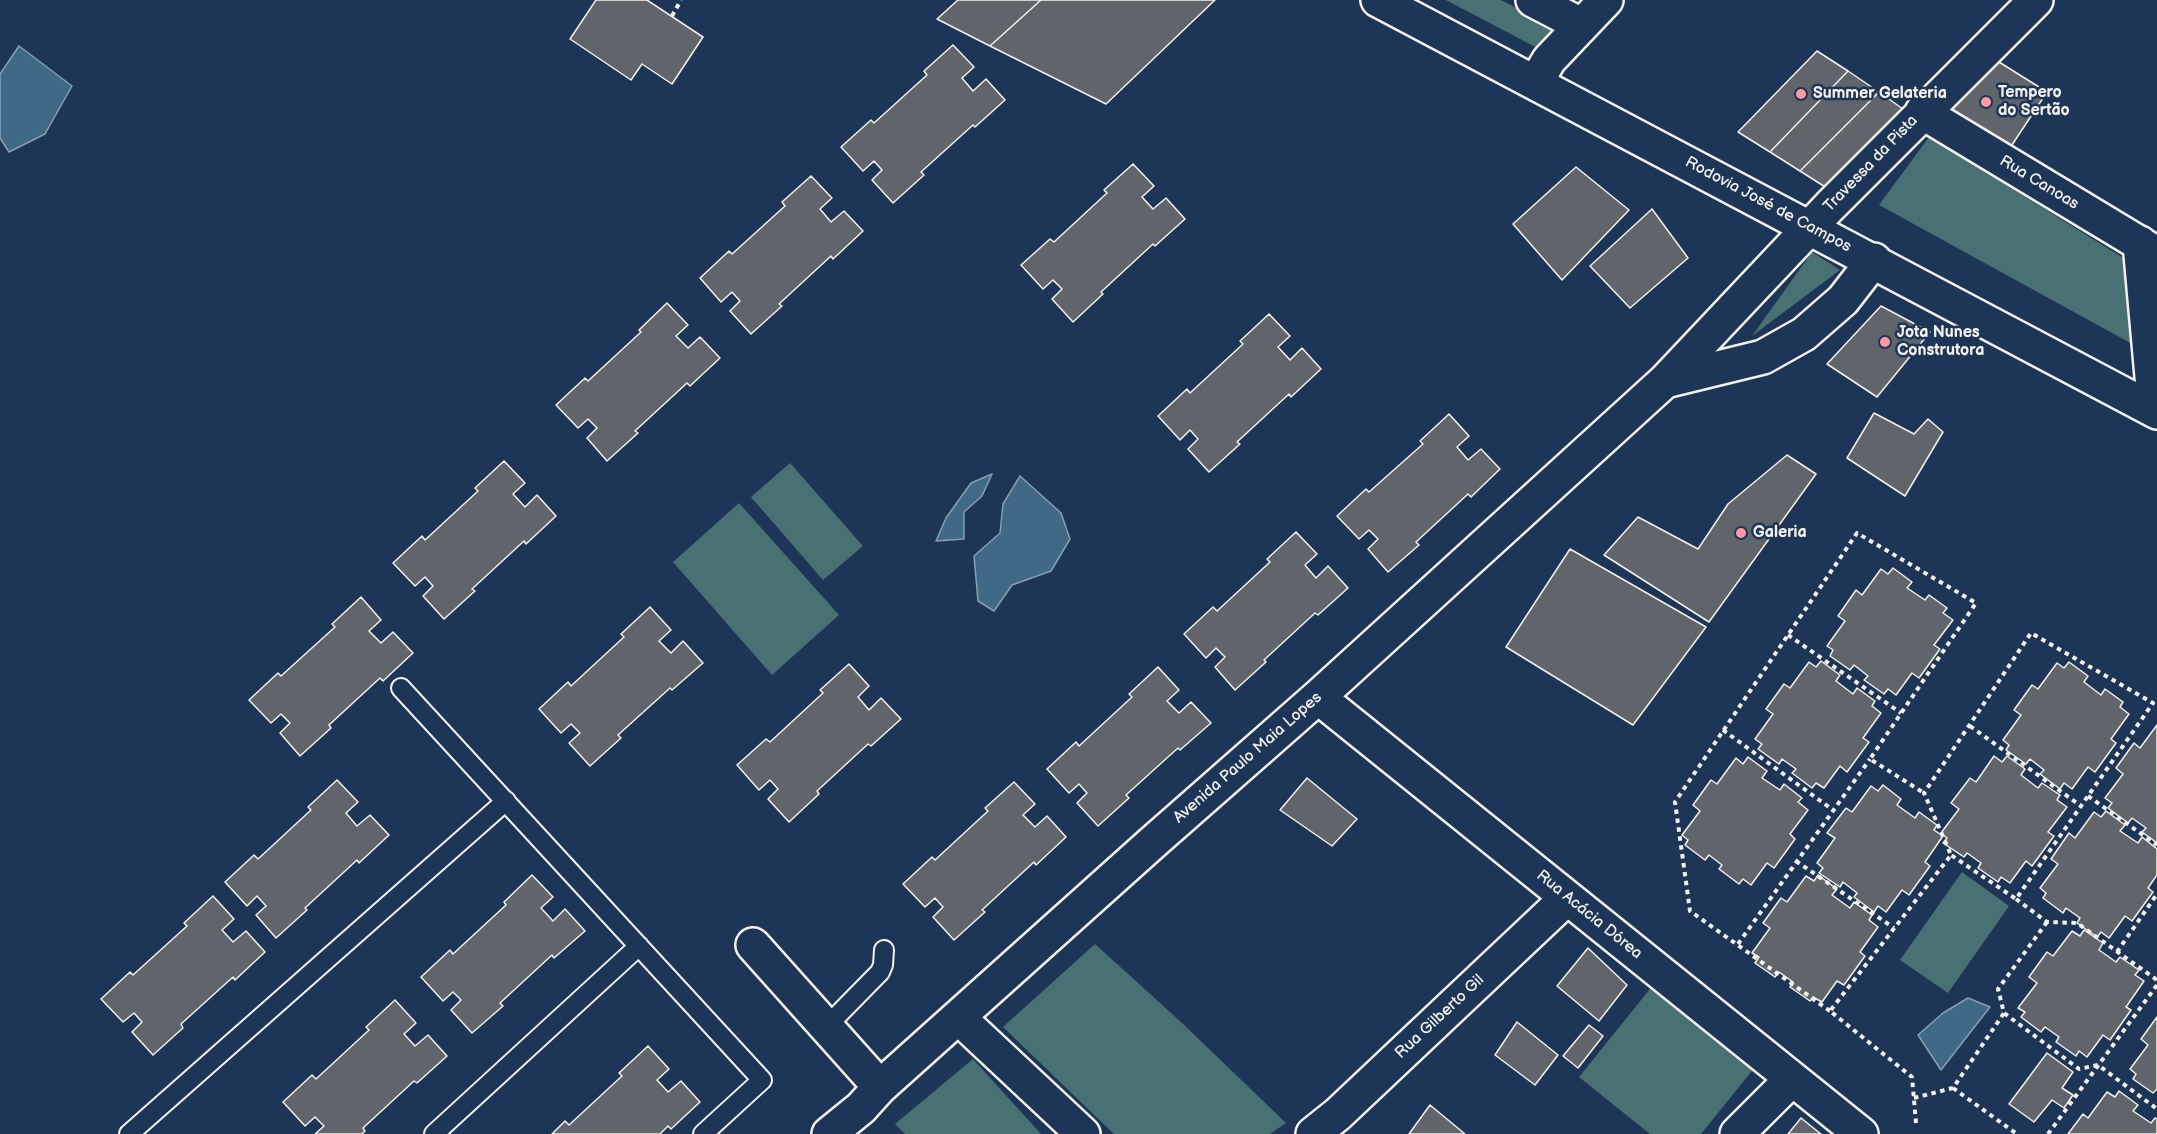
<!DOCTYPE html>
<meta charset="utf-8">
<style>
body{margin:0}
canvas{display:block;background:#1d3557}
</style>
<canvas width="2157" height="1134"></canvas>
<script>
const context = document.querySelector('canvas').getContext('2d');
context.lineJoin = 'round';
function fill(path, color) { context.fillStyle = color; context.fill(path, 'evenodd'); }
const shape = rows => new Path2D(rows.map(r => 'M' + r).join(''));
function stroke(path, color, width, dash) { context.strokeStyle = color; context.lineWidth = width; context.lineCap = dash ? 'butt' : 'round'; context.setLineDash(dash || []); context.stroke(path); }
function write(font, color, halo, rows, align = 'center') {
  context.font = font + ' "Balsamiq Sans",sans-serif'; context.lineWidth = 5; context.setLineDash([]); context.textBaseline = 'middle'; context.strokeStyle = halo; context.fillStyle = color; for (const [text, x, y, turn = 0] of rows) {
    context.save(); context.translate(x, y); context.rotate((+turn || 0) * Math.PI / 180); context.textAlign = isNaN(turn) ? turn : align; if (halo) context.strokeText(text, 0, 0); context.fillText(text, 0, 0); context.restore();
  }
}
const green = shape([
 [1446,0,1501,0,1562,32,1541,50],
 [1929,137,2125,259,2134,345,1879,205],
 [1812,252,1840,270,1752,336],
 [790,463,863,546,823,580,751,497],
 [739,503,839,615,772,675,673,562],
 [1962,872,2009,906,1948,993,1900,960],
 [1095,944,1181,1022,1286,1123,1270,1134,1114,1134,1003,1027],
 [1662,974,1764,1056,1701,1134,1650,1134,1579,1077],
 [973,1059,1041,1134,905,1134,895,1124]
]);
const water = shape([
 [19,46,72,86,45,134,9,152,0,138,0,74,19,46],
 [992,474,982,496,964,512,964,539,936,541,946,518,971,483,992,474],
 [1020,476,1061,513,1070,539,1051,571,1012,585,994,611,978,601,974,556,1000,533,1003,504,1020,476],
 [1968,998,1990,1007,1941,1070,1918,1035,1943,1013,1968,998]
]);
const building = shape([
 [596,0,647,0,703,37,672,84,642,64,631,80,570,39,596,0],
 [958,0,1041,0,990,46,937,19,958,0],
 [1041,0,1215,0,1106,104,990,46,1041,0],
 [953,45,974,67,962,78,973,91,986,79,1005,100,975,127,973,125,921,172,924,175,893,203,872,180,882,170,874,161,863,171,841,147,871,120,874,123,927,75,924,71,953,45],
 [1817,51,1848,71,1770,152,1738,132,1817,51],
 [1983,52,2047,92,2002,160,1922,112,1983,52],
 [1848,71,1879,92,1800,171,1770,152,1848,71],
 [1879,92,1910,114,1830,190,1800,171,1879,92],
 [1133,164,1154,186,1142,197,1153,209,1166,198,1185,219,1155,246,1153,244,1101,292,1103,294,1073,322,1052,299,1062,289,1053,280,1043,289,1021,265,1050,239,1054,242,1107,193,1104,190,1133,164],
 [1576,167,1629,210,1562,280,1513,224,1576,167],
 [811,176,832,198,820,209,831,222,844,211,863,231,833,259,831,256,779,304,782,306,751,334,730,311,740,301,732,292,721,302,700,278,729,251,732,254,785,206,782,202,811,176],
 [1652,209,1688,258,1630,308,1590,266,1652,209],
 [667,303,688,325,676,336,688,348,700,337,720,358,690,386,687,383,635,431,638,433,607,461,587,438,597,428,588,419,578,428,556,405,585,378,588,381,641,332,639,330,667,303],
 [1881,306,1930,332,1877,397,1827,364,1881,306],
 [1269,314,1290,336,1278,347,1290,360,1302,348,1321,369,1291,397,1289,394,1237,442,1240,444,1209,472,1188,449,1198,439,1190,430,1180,440,1158,416,1187,389,1190,393,1243,344,1240,341,1269,314],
 [1874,413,1914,434,1928,419,1943,432,1905,496,1847,458,1874,413],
 [1449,414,1469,436,1457,447,1468,460,1481,449,1500,469,1471,497,1468,494,1416,542,1419,545,1388,572,1368,549,1378,539,1369,530,1359,539,1337,516,1366,489,1369,492,1423,444,1420,441,1449,414],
 [1787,455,1816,474,1709,622,1604,555,1638,517,1698,549,1728,504,1787,455],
 [504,461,525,483,513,494,525,507,537,495,556,516,526,544,524,541,472,589,475,591,444,619,423,596,433,586,425,577,415,586,393,563,422,536,425,540,478,491,475,488,504,461],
 [1296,532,1317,554,1305,565,1316,578,1328,566,1348,588,1318,615,1315,613,1264,660,1266,662,1235,690,1215,667,1225,657,1216,648,1206,658,1184,634,1213,607,1217,611,1270,562,1267,559,1296,532],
 [1570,549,1706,627,1633,725,1506,647,1570,549],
 [1893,568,1912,582,1907,588,1925,600,1929,595,1947,608,1943,613,1953,620,1934,645,1940,649,1919,678,1912,673,1896,695,1888,689,1884,694,1864,680,1868,676,1854,665,1850,670,1830,656,1833,650,1827,646,1845,621,1838,616,1856,590,1862,595,1881,569,1888,574,1893,568],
 [361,597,381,620,369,631,381,643,393,632,413,653,383,681,380,678,329,725,331,728,300,756,280,733,290,723,281,714,271,723,249,700,278,673,281,676,335,627,332,624,361,597],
 [650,607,671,630,659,641,671,653,683,641,703,663,672,690,670,688,618,735,621,738,590,766,569,743,580,733,571,724,561,733,539,709,568,682,571,686,624,637,621,634,650,607],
 [1821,661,1840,675,1836,681,1853,694,1857,688,1875,701,1872,706,1881,713,1863,738,1869,742,1847,772,1840,766,1824,788,1816,783,1812,788,1792,773,1796,769,1782,759,1779,764,1758,749,1762,744,1755,739,1773,714,1766,709,1784,684,1790,688,1809,662,1816,667,1821,661],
 [2069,662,2088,676,2084,682,2101,695,2105,689,2123,702,2120,707,2129,714,2111,739,2116,743,2095,772,2088,767,2072,789,2064,783,2060,789,2040,774,2044,770,2030,759,2026,764,2006,750,2009,745,2003,740,2021,715,2014,710,2032,685,2038,689,2057,663,2064,668,2069,662],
 [849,664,869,686,858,697,869,710,881,698,901,719,871,746,868,744,817,791,819,794,789,822,768,799,778,789,770,780,759,790,737,765,766,739,770,742,823,693,820,690,849,664],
 [1158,667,1179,690,1167,701,1179,713,1191,702,1211,723,1180,750,1178,748,1126,795,1129,798,1098,826,1077,803,1087,793,1079,784,1069,793,1047,769,1076,742,1079,746,1132,697,1129,694,1158,667],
 [2157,725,2157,843,2142,832,2146,828,2132,818,2128,823,2108,808,2112,803,2105,798,2123,774,2116,768,2134,743,2140,748,2157,725],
 [1994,756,2002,762,2007,756,2025,769,2021,775,2038,788,2042,783,2060,795,2057,800,2067,807,2048,832,2054,836,2032,866,2026,861,2010,883,2001,877,1998,882,1978,868,1981,863,1967,853,1964,857,1943,843,1947,838,1941,833,1959,809,1951,803,1970,778,1976,782,1994,756],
 [1748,757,1767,771,1762,778,1780,790,1784,784,1802,798,1798,802,1808,810,1790,834,1795,839,1774,868,1767,863,1751,885,1743,879,1739,884,1719,869,1722,865,1709,855,1705,860,1685,845,1688,840,1682,835,1700,811,1693,805,1711,780,1717,784,1736,758,1743,764,1748,757],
 [1307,778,1357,819,1332,846,1280,810,1307,778],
 [337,780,358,802,346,813,357,826,370,815,389,835,359,863,357,860,305,908,307,910,276,938,256,915,266,906,257,896,247,906,225,882,254,855,258,859,311,810,308,807,337,780],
 [1014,782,1035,804,1023,815,1035,827,1047,816,1066,837,1036,865,1034,862,982,910,985,912,954,940,933,917,943,907,935,898,925,907,903,884,932,857,935,860,988,811,985,808,1014,782],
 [1883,785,1901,799,1897,805,1915,818,1919,812,1937,825,1934,830,1943,836,1925,862,1930,866,1909,895,1902,890,1886,912,1878,906,1874,912,1854,897,1857,893,1843,882,1840,887,1819,873,1823,868,1817,863,1835,838,1827,833,1846,808,1852,812,1871,786,1878,791,1883,785],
 [2106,811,2125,825,2120,831,2138,843,2142,837,2157,849,2157,875,2148,888,2153,892,2132,921,2125,916,2109,938,2101,932,2097,937,2077,923,2080,918,2066,908,2063,913,2043,898,2046,893,2040,888,2058,864,2051,859,2069,833,2075,838,2094,812,2101,817,2106,811],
 [532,875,553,897,541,908,553,921,565,909,585,931,554,958,552,955,500,1003,503,1006,472,1033,451,1010,461,1000,453,992,443,1001,421,977,450,950,453,954,506,905,504,902,532,875],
 [1818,875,1837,889,1832,895,1850,908,1854,902,1872,915,1869,920,1878,927,1860,952,1865,956,1844,985,1837,981,1822,1002,1813,997,1810,1001,1790,987,1793,982,1779,972,1775,977,1755,963,1759,957,1752,953,1770,928,1763,923,1781,898,1787,902,1806,876,1814,881,1818,875],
 [213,896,234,919,222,930,233,942,246,931,265,952,235,980,233,977,181,1024,183,1028,153,1055,132,1032,142,1022,134,1013,123,1022,101,999,130,972,133,975,187,926,184,923,213,896],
 [2084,930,2103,943,2099,950,2116,962,2120,957,2139,970,2135,975,2144,981,2126,1007,2131,1010,2110,1040,2103,1035,2087,1057,2079,1051,2076,1056,2056,1042,2059,1037,2045,1027,2041,1032,2021,1017,2025,1012,2018,1008,2037,983,2029,977,2047,952,2053,956,2072,931,2080,936,2084,930],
 [1588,948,1627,985,1599,1021,1557,986,1588,948],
 [395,1000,416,1023,404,1034,415,1046,428,1035,447,1056,417,1083,414,1081,363,1128,365,1131,362,1134,315,1134,324,1126,315,1117,305,1126,283,1102,312,1075,316,1079,369,1030,366,1027,395,1000],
 [2157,1017,2157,1089,2153,1093,2133,1079,2136,1074,2130,1069,2148,1045,2141,1039,2157,1017],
 [1517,1022,1558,1055,1535,1085,1495,1055,1517,1022],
 [1589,1025,1603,1036,1578,1068,1563,1056,1589,1025],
 [648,1046,669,1069,657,1080,668,1092,681,1081,700,1102,671,1129,668,1126,660,1134,552,1134,565,1121,569,1125,622,1076,619,1073,648,1046],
 [2047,1053,2073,1072,2062,1088,2073,1095,2064,1108,2052,1100,2034,1122,2009,1104,2047,1053],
 [2119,1091,2138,1105,2133,1111,2151,1123,2155,1118,2157,1119,2157,1134,2068,1134,2083,1114,2088,1118,2107,1092,2115,1097,2119,1091],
 [1430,1105,1465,1134,1409,1134,1430,1105],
 [1801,1118,1821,1134,1788,1134,1801,1118]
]);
const path = shape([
 [672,16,681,0],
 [1788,635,1901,713],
 [1970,726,2081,806],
 [1723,730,1833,810],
 [2088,796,2157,845],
 [1796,861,1894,928],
 [2016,899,2047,922,2077,923,2157,980],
 [2047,922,1998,989,2004,1013,2079,1069,2098,1065,2157,1109],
 [1738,944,1870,759],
 [2117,952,2157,894],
 [1830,1011,1690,911,1675,802,1857,533,1976,603,1870,759,1924,793],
 [1953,1088,2017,1134],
 [1914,1098,1953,1088,2004,1013],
 [1916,1123,1912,1077,1830,1011,1951,855,1924,793,2031,633,2153,703,2016,899,1951,855],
 [2048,1134,2157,985]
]);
const lane = shape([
 [401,688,762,1080,703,1134],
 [825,1028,880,972,883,965,884,950],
 [129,1134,506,801],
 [434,1134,639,946]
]);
const street = shape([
 [1533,0,1581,25],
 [1536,82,1549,60,1606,0],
 [1922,112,2157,254],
 [2140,243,2155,410],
 [1665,381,1763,357,1804,334,1843,300,1874,260],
 [1318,697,1861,1134],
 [753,945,880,1087],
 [958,1017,1083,1134],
 [829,1134,861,1108,880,1087,1152,843,1318,697,1665,381,1830,206,2036,0],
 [1313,1134,1338,1114,1567,898],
 [1737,1134,1791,1080]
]);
const secondary = shape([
 [1378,0,2157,412]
]);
const markers = [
 [1801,94,6,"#ff9aa2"],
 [1986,102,6,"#ff9aa2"],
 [1885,342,6,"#ff9aa2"],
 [1741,533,6,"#ff9aa2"]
];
const poiNames = [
 ["Tempero",1998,93],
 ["do Sertão",1998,111],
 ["Summer Gelateria",1813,94],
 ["Jota Nunes",1897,333],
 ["Construtora",1897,351],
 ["Galeria",1753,533]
];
const streetNames = [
 ["Travessa da Pista",1871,164,-46],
 ["Rua Canoas",2039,183,31],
 ["Rodovia José de Campos",1768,205,28],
 ["Avenida Paulo Maia Lopes",1248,758,-41],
 ["Rua Acácia Dórea",1589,915,39],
 ["Rua Gilberto Gil",1440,1017,-43]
];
fill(green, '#497073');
fill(water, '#406988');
stroke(water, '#889fae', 1.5);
fill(building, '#60646b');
stroke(building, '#f4f1e8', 1.5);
stroke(lane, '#f4f1e8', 22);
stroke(street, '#f4f1e8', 38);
stroke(secondary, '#f4f1e8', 38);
stroke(path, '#f4f1e8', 4, [4.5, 4.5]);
stroke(lane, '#1d3557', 18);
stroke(street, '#1d3557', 33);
stroke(secondary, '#1d3557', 33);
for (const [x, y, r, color] of markers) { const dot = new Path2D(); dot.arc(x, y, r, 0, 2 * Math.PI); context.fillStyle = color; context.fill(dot); stroke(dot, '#1d3557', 2); }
write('bold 16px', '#f4f1e8', '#1d3557', poiNames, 'left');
write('16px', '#f4f1e8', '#1d3557', streetNames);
</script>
